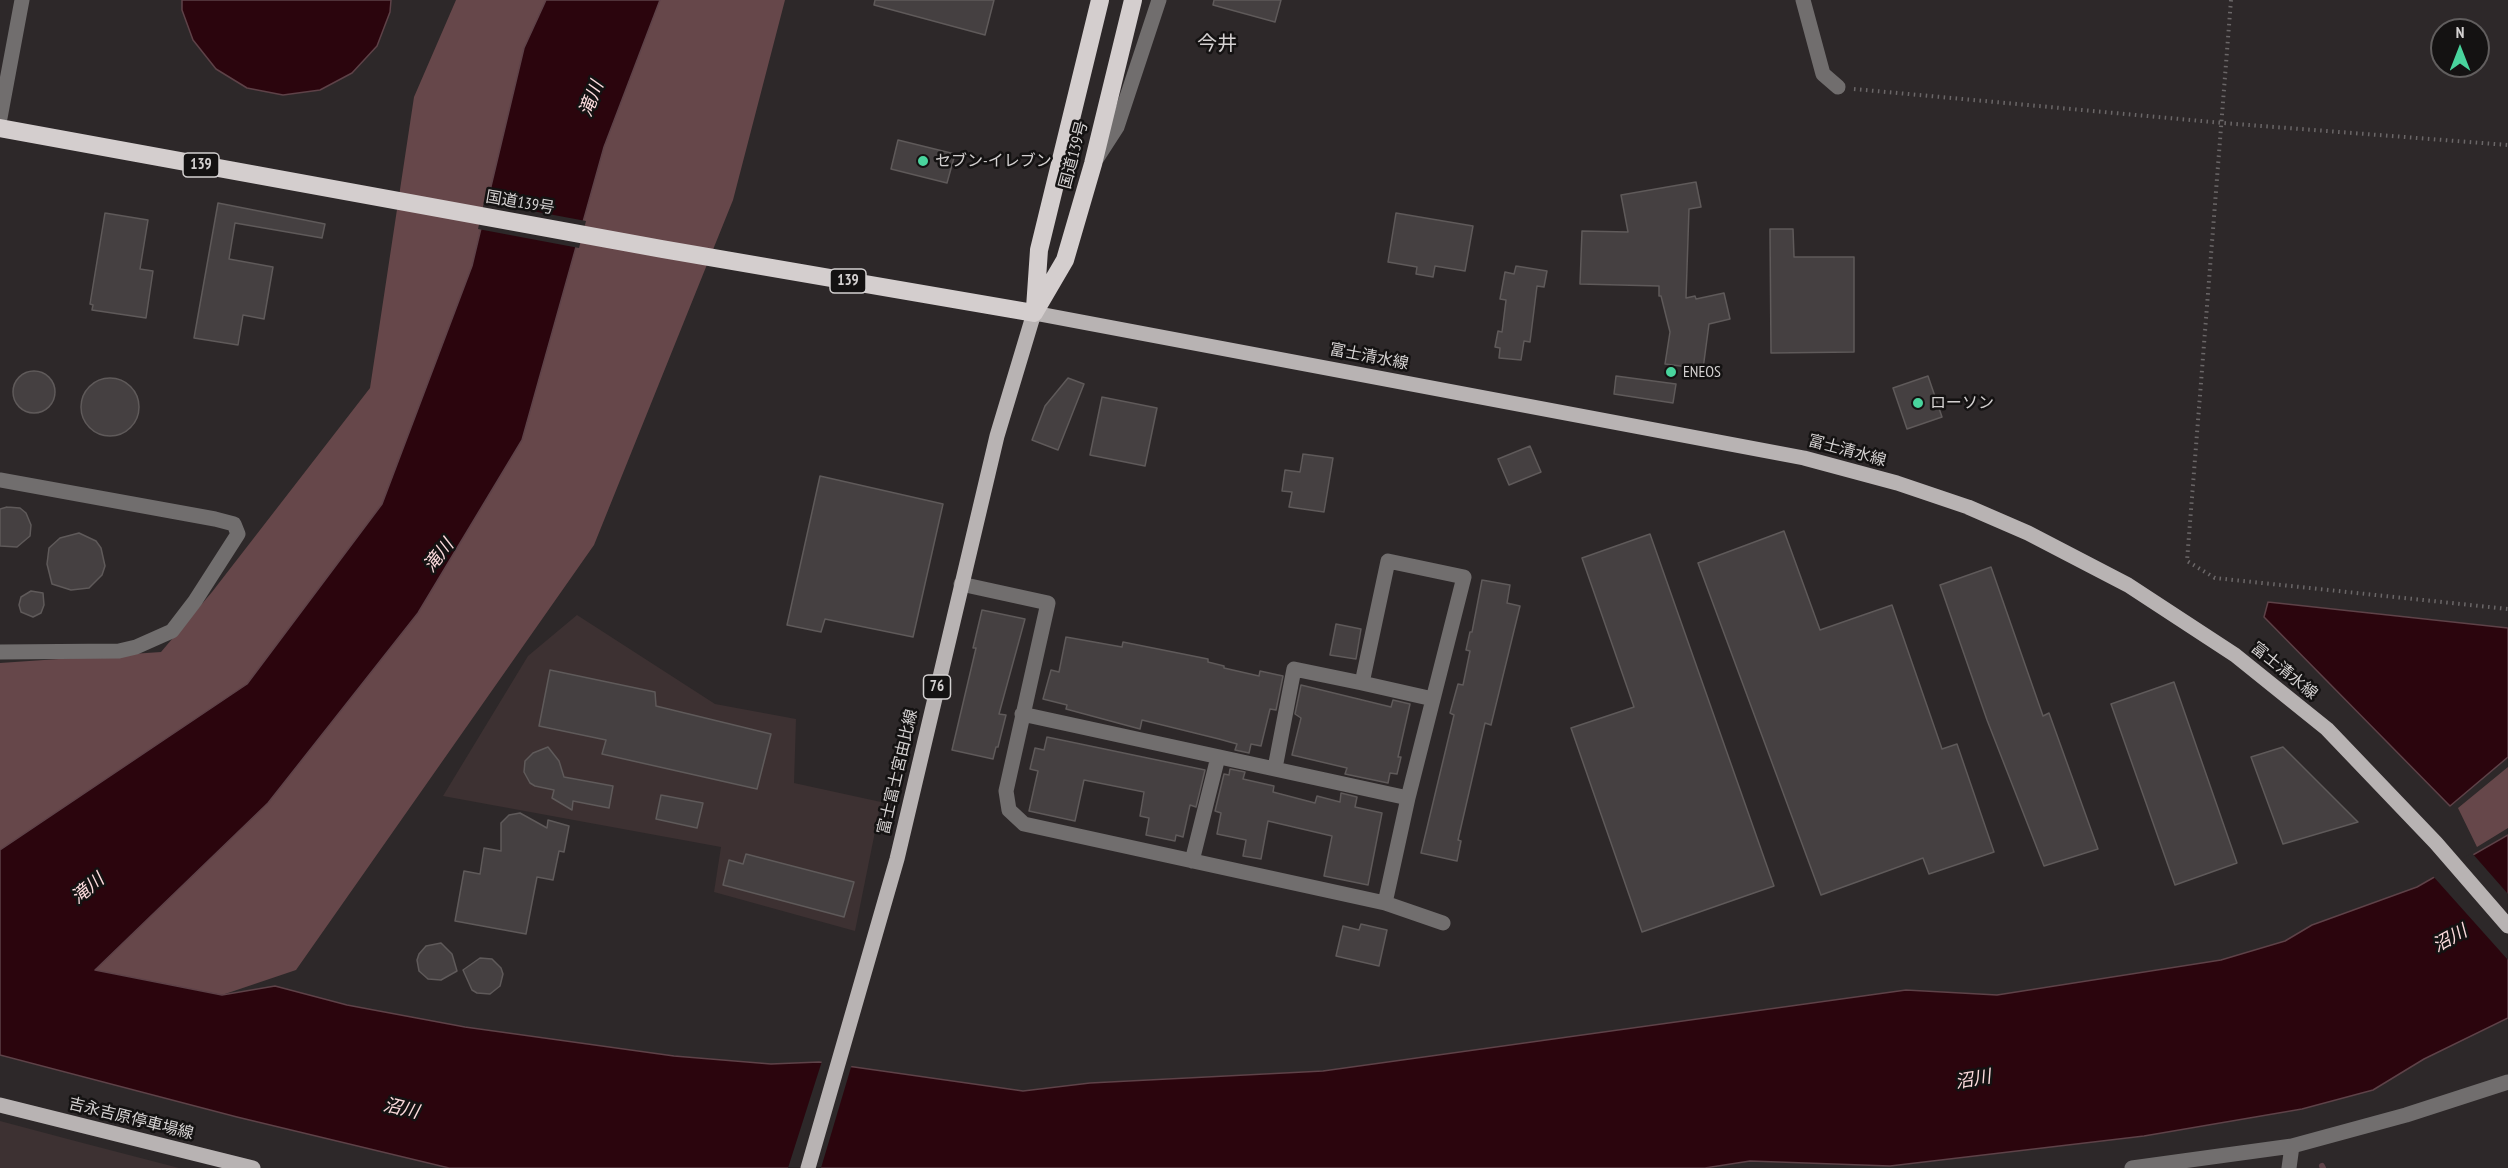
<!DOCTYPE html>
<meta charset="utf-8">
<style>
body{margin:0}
#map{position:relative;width:2508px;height:1168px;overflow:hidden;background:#2d2829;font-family:"PT Sans Narrow",sans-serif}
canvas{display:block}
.north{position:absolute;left:2430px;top:18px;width:60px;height:60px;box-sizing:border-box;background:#141212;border:2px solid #615e5e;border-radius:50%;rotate:0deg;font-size:16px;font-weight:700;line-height:24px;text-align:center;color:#d4d1d1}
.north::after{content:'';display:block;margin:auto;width:21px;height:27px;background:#49d49d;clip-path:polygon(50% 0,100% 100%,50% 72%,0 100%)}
</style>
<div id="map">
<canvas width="2508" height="1168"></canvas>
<div class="north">N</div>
</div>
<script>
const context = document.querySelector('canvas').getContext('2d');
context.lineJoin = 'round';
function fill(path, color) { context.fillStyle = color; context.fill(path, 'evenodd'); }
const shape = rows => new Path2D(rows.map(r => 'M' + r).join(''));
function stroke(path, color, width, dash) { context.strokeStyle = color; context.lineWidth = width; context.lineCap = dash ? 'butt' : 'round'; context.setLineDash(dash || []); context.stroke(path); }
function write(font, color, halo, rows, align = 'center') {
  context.font = font + ' "PT Sans Narrow","Noto Sans JP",sans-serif'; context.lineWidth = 5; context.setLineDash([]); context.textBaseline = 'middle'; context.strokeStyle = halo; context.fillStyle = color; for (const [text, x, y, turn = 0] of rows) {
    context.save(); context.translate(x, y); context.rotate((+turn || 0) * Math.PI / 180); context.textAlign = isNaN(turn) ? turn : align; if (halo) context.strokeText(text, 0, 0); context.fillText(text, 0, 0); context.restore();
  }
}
const built = shape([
 [577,615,715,704,796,719,794,783,881,802,855,931,714,892,721,847,443,796,528,656],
 [0,1121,79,1142,179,1168,0,1168]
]);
const green = shape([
 [456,0,785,0,733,200,594,545,296,970,222,995,94,970,0,926,0,663,161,652,212,592,370,388,414,97],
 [2508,767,2508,828,2477,847,2458,808]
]);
const water = shape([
 [182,0,391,0,390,12,377,46,352,73,320,90,283,95,247,88,216,69,193,40,182,10,182,0],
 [546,0,660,0,604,147,522,440,418,613,268,803,95,970,222,995,275,986,347,1005,465,1027,674,1056,771,1064,819,1062,1023,1091,1090,1083,1323,1071,1906,990,1997,995,2221,960,2285,941,2312,925,2417,887,2508,835,2508,1018,2424,1059,2373,1090,2302,1109,2144,1136,1890,1166,1750,1161,1705,1168,449,1168,237,1117,0,1055,0,850,247,684,382,504,472,266,524,48,546,0],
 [2268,602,2508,628,2508,757,2450,806,2264,617,2268,602]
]);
const pier = shape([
 [484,202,586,221,579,248,478,229],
 [2472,853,2508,894,2508,960,2432,875],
 [822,1061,852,1064,821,1168,788,1168]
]);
const stream = shape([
 [2322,1166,2323,1168]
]);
const building = shape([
 [875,0,994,0,985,35,874,5,875,0],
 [1214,0,1281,0,1275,22,1213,5,1214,0],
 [898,140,955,154,947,183,891,169,898,140],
 [1696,182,1701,207,1689,209,1686,298,1695,296,1696,299,1724,293,1730,319,1709,324,1703,369,1665,364,1670,332,1661,296,1659,296,1659,286,1580,284,1582,231,1628,232,1621,195,1696,182],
 [218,203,325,224,322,238,235,223,229,259,273,267,264,319,243,315,238,345,194,338,218,203],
 [105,213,148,220,140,269,153,271,146,318,92,310,93,305,90,304,105,213],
 [1396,213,1473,226,1465,271,1435,266,1433,277,1416,274,1417,267,1388,262,1396,213],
 [1770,229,1793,229,1794,257,1854,257,1854,352,1771,353,1770,229],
 [1516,266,1547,271,1544,287,1537,286,1530,342,1524,341,1521,360,1499,358,1500,348,1495,347,1498,331,1502,332,1506,300,1500,299,1505,272,1514,274,1516,266],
 '13 392a21 21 0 1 1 42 0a21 21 0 1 1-42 0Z',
 [1616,376,1676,384,1673,403,1614,394,1616,376],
 [1928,376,1942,417,1907,429,1893,388,1928,376],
 [1068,378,1084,384,1058,450,1032,440,1045,406,1068,378],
 '81 407a29 29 0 1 1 58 0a29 29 0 1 1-58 0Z',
 [1102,397,1157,408,1145,466,1090,455,1102,397],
 [1530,446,1541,472,1509,485,1498,459,1530,446],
 [1303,454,1333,458,1324,512,1289,507,1292,492,1282,491,1285,470,1300,472,1303,454],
 [820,476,943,504,913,637,825,619,821,632,787,625,820,476],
 [7,507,20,508,26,513,31,525,30,536,17,547,0,546,0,509,7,507],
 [1784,531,1820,630,1892,605,1942,749,1957,744,1994,852,1929,874,1923,858,1821,895,1698,563,1784,531],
 [79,533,96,541,101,548,105,566,102,575,89,588,71,590,52,584,47,564,49,548,60,538,79,533],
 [1650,534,1774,886,1642,932,1571,728,1634,707,1582,558,1650,534],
 [1991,567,2043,716,2049,713,2098,849,2044,866,1987,720,1940,585,1991,567],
 [1482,580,1510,585,1507,603,1520,606,1491,725,1485,723,1458,840,1461,841,1457,861,1421,853,1454,715,1450,713,1458,684,1463,685,1470,651,1466,650,1470,632,1472,632,1482,580],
 [31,591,43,593,44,605,41,613,33,617,21,612,19,605,21,597,31,591],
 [982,610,1025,619,999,714,1006,715,998,747,996,747,993,759,952,750,976,648,973,648,982,610],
 [1336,624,1361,629,1356,659,1330,655,1336,624],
 [1066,637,1122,647,1123,642,1208,659,1208,662,1224,666,1224,668,1259,676,1260,671,1283,676,1276,710,1270,709,1261,746,1251,744,1249,753,1235,750,1237,744,1219,739,1142,720,1140,729,1066,709,1067,705,1043,699,1051,670,1059,672,1066,637],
 [550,670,655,692,656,706,771,734,757,789,602,754,606,740,539,726,550,670],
 [2174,682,2237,863,2175,885,2111,704,2174,682],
 [1301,685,1391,707,1393,700,1410,704,1398,757,1401,757,1397,774,1390,773,1388,783,1345,774,1347,768,1292,755,1301,718,1295,714,1301,685],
 [1047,737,1205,770,1196,807,1190,805,1183,837,1176,835,1175,841,1146,835,1149,818,1140,816,1144,792,1084,780,1075,821,1029,811,1038,771,1030,769,1035,748,1044,750,1047,737],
 [548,747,559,761,564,777,613,786,609,808,573,801,572,810,552,798,554,790,535,786,530,783,524,772,525,761,533,753,548,747],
 [2283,747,2358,822,2283,844,2251,757,2283,747],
 [1230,769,1245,772,1243,779,1274,786,1273,792,1315,803,1317,796,1340,802,1341,793,1357,797,1355,807,1382,813,1368,885,1324,876,1332,836,1268,821,1261,859,1243,856,1246,840,1217,834,1221,813,1215,811,1224,774,1229,775,1230,769],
 [661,795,703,803,697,828,656,819,661,795],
 [520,813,547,828,548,820,569,826,564,852,559,851,553,880,537,877,526,934,455,921,464,871,480,874,484,848,501,851,501,823,509,815,520,813],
 [746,854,854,882,844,917,723,885,729,860,743,864,746,854],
 [1361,924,1387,930,1379,966,1336,956,1343,926,1359,930,1361,924],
 [441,943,452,954,457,971,441,980,428,979,419,971,417,960,419,954,426,946,441,943],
 [480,958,492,959,501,968,503,974,500,986,490,994,477,993,472,990,463,970,480,958]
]);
const path = shape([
 [2231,0,2187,561,2215,578,2508,609],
 [1854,89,2223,123,2508,145]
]);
const minor = shape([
 [1803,0,1823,74,1838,87],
 [0,118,22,0],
 [1097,158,1117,127,1159,0],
 [0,480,215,519,234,524,238,534,195,601,172,631,136,647,119,651,0,652],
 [961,584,1048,603,1006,791,1009,810,1024,824,1385,903,1443,923],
 [1022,714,1408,798],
 [1275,768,1294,669,1362,683],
 [1192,861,1218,757],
 [1385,903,1408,798,1464,577,1388,561,1362,683,1433,699],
 [2132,1168,2292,1146,2406,1115,2508,1082],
 [2289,1168,2292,1146]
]);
const major = shape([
 [0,1105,253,1168],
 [808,1168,897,859,997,436,1034,313,1804,458,1897,483,1968,507,2028,533,2128,585,2235,655,2327,729,2436,843,2508,926]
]);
const highway = shape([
 [0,128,662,249,1034,313],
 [1035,308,1039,250,1100,0],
 [1034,313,1065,260,1093,164,1133,0]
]);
const markers = [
 [923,161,6,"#49d49d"],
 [1671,372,6,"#49d49d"],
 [1918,403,6,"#49d49d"]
];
const shields = [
 [201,165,36],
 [848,281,36],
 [937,687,27]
];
const shieldNames = [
 ["139",201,165],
 ["139",848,281],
 ["76",937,687]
];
const streetNames = [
 ["国道139号",1074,155,-75],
 ["国道139号",520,203,10],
 ["富士清水線",1369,357,11],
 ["富士清水線",1847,451,15],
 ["富士清水線",2284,671,39],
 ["富士富士宮由比線",898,772,-77],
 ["吉永吉原停車場線",131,1119,14]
];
const poiNames = [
 ["セブン-イレブン",935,161],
 ["ENEOS",1683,372],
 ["ローソン",1930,403]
];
const waterNames = [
 ["滝川",592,99,-69],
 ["滝川",439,556,-52],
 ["滝川",88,889,-40],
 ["沼川",2450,939,-29],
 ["沼川",1973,1080,-10],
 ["沼川",401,1109,13]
];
const quarterNames = [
 ["今井",1217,44]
];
fill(built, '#3d3132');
fill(green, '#66474a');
fill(water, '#2b050d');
stroke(water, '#5e4248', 1.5);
fill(pier, '#2d2829');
stroke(stream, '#5e4248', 6);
fill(building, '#454041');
stroke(building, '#5f5a5a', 1.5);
stroke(path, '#6b6768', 4, [1.5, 4.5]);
stroke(minor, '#716e6e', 15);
stroke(major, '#b8b3b3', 15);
stroke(highway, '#d4cece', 18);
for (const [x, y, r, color] of markers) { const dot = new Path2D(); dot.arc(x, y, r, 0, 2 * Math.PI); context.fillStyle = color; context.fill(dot); stroke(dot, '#141212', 2); }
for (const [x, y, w] of shields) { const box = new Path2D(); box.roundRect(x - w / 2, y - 12, w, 24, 4.5); context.fillStyle = '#141212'; context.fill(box); stroke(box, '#d4d1d1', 1.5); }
write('bold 15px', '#d4d1d1', null, shieldNames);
write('16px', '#d4d1d1', '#141212', streetNames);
write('16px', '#d4d1d1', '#141212', poiNames, 'left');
write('italic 18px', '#fcdbdd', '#141212', waterNames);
write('20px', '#d4d1d1', '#141212', quarterNames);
</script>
